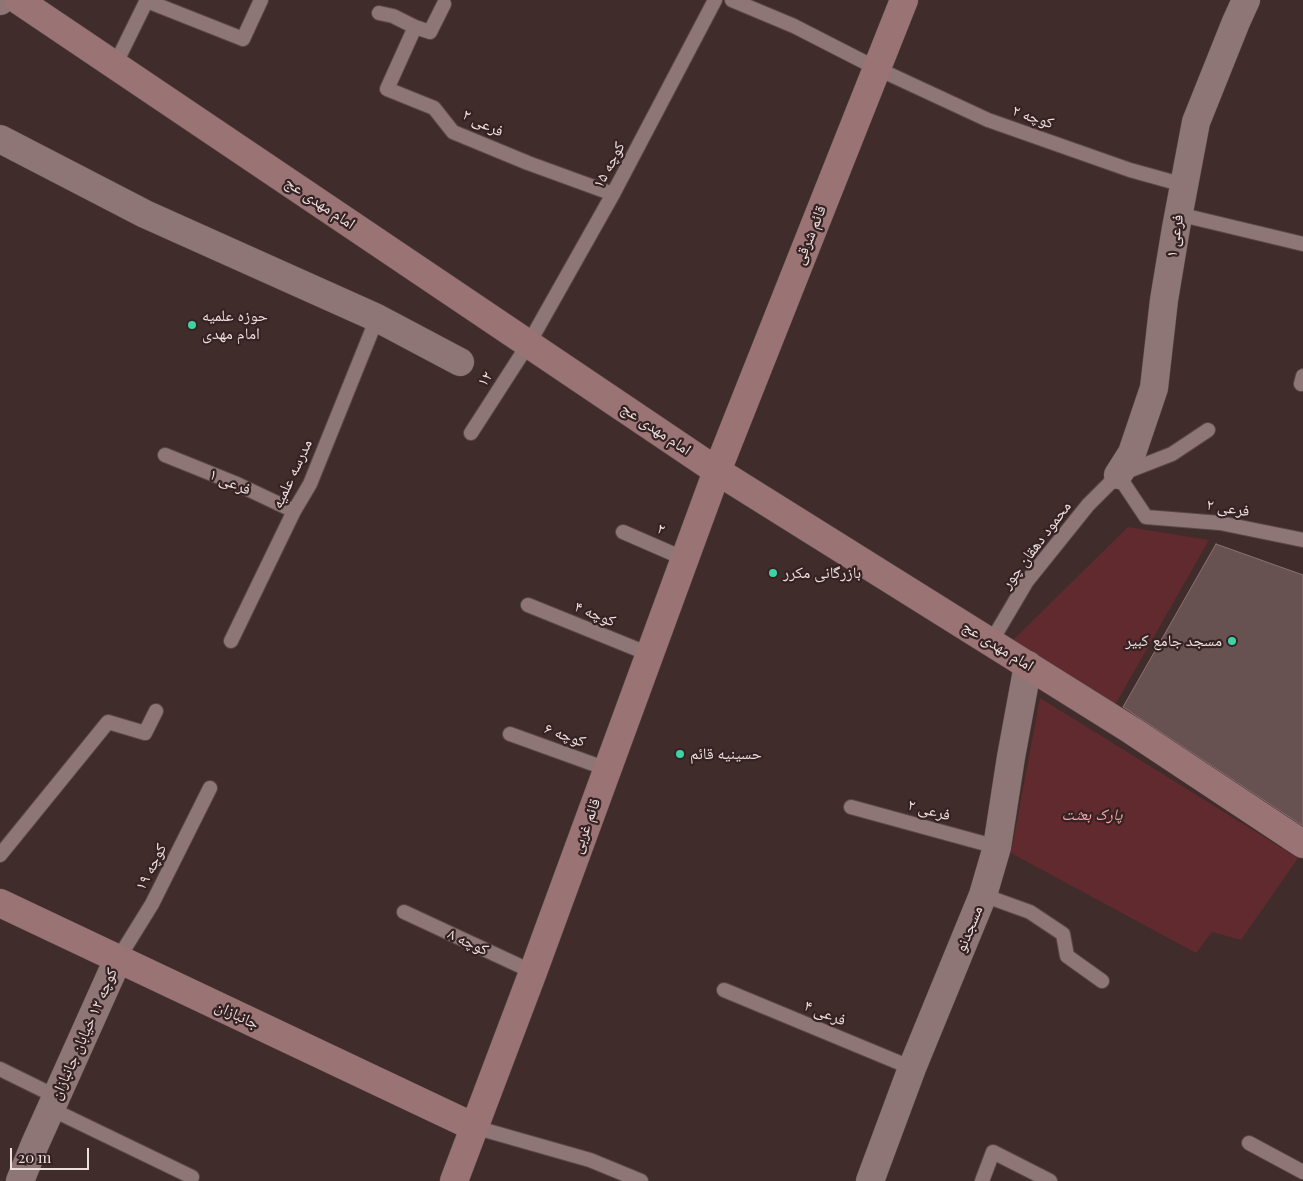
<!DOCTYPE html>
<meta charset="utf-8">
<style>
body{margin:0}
#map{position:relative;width:1303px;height:1181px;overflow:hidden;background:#412c2c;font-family:"Playfair Display",serif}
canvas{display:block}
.scale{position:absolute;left:10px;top:1148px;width:79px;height:22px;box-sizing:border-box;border:2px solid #eddfdf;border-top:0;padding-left:6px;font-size:15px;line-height:18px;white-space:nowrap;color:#eddfdf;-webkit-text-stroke:4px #362223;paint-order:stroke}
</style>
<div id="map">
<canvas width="1303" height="1181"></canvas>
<div class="scale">20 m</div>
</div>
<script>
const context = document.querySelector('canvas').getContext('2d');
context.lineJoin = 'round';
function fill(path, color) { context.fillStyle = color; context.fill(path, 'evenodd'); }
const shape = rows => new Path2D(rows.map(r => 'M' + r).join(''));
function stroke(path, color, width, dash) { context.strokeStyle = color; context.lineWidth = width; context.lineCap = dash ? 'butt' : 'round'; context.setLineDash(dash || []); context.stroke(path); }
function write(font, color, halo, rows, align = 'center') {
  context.font = font + ' "Playfair Display","Noto Naskh Arabic",serif'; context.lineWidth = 4.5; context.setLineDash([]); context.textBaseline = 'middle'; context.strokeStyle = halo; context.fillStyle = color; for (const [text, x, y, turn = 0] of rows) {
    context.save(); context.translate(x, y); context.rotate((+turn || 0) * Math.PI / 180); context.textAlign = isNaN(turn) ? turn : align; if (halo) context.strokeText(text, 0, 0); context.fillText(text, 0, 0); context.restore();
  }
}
const green = shape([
 [1128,527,1209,540,1115,705,1012,641],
 [1040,698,1298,858,1241,940,1212,932,1196,953,1011,853]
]);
const building = shape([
 [1216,544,1303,575,1303,826,1123,707,1216,544]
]);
const lane = shape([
 [732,0,794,26,876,68,988,120,1130,170,1184,185],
 [147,1,243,39,261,0],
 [379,13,393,16,415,27,387,89,434,108,453,132,528,163,613,194],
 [415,27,430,32,444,4],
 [115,65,147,0],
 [1178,214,1303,244],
 [1301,384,1303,376],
 [1208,430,1172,454,1118,475,1146,517,1220,523,1303,540],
 [471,433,529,343,613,194,715,0],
 [165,455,237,484,294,511],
 [623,532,685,559],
 [528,605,649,654],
 [231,641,294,511,310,484,377,318],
 [991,642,1027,581,1088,505,1118,475],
 [510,734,607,769],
 [851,807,997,847],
 [0,855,108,722,145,733,156,711],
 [983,895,1030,912,1063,934,1067,956,1102,981],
 [404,912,533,972],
 [118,959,152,904,210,788],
 [724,990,912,1068],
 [0,1069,57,1097],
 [51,1109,192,1177],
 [474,1127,590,1160,641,1181],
 [1249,1143,1303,1172],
 [982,1181,993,1152,1050,1181]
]);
const street = shape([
 [0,1,0,0],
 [0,139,145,214,377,318,460,362],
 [1118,475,1132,453,1154,388,1164,300,1176,228,1196,122,1236,22,1246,0],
 [20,1181,35,1144,118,959],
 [870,1181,912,1068,983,895,997,847,1011,757,1028,665]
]);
const secondary = shape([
 [18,0,717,471,1131,730,1303,844],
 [0,903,474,1127],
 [454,1181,533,972,717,471,904,0]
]);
const markers = [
 [192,325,5,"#3cd4a4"],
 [773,573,5,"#3cd4a4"],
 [1232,641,5,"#3cd4a4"],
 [680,754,5,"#3cd4a4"]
];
const streetNames = [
 ["کوچه ۲",1033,117,19],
 ["فرعی ۲",483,123,26],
 ["کوچه ۱۵",609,165,-62],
 ["امام مهدی عج",320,203,34],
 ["قائم شرقی",810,235,-68],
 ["فرعی ۱",1175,236,-81],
 ["۱۲",485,379,-57],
 ["امام مهدی عج",656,429,34],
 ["مدرسه علمیه",292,474,-65],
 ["فرعی ۱",230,482,23],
 ["فرعی ۲",1228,508,9],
 ["۲",661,529,23],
 ["محمود دهقان چور",1036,545,-53],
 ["کوچه ۴",595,614,22],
 ["امام مهدی عج",998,646,32],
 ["کوچه ۶",565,735,20],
 ["فرعی ۲",929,810,15],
 ["قائم غربی",586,826,-70],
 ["کوچه ۱۹",151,867,-63],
 ["مسجدنو",969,929,-68],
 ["کوچه ۸",468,942,25],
 ["فرعی ۴",825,1013,22],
 ["جانبازان",237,1015,25],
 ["کوچه ۱۲ خیابان جانبازان",84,1034,-66]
];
const poiNames = [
 ["حوزه علمیه",202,316],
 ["امام مهدی",202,334],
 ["بازرگانی مکرر",783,573],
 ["مسجد جامع کبیر",1222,641,"right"],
 ["حسینیه قائم",690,754]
];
const parkNames = [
 ["پارک بعثت",1092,815]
];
fill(green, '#602a2f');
fill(building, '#685151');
stroke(building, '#8b7273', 1);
stroke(lane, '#5a494a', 16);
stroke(street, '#5a494a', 29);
stroke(secondary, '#5a494a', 29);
stroke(lane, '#8f7676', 14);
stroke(street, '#8f7676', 28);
stroke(secondary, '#9a7374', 28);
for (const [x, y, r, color] of markers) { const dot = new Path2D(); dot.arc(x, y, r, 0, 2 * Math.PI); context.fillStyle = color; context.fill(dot); stroke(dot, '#362223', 2); }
write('16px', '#eddfdf', '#362223', streetNames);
write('16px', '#eddfdf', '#362223', poiNames, 'left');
write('italic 16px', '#f6a7aa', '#362223', parkNames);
</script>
